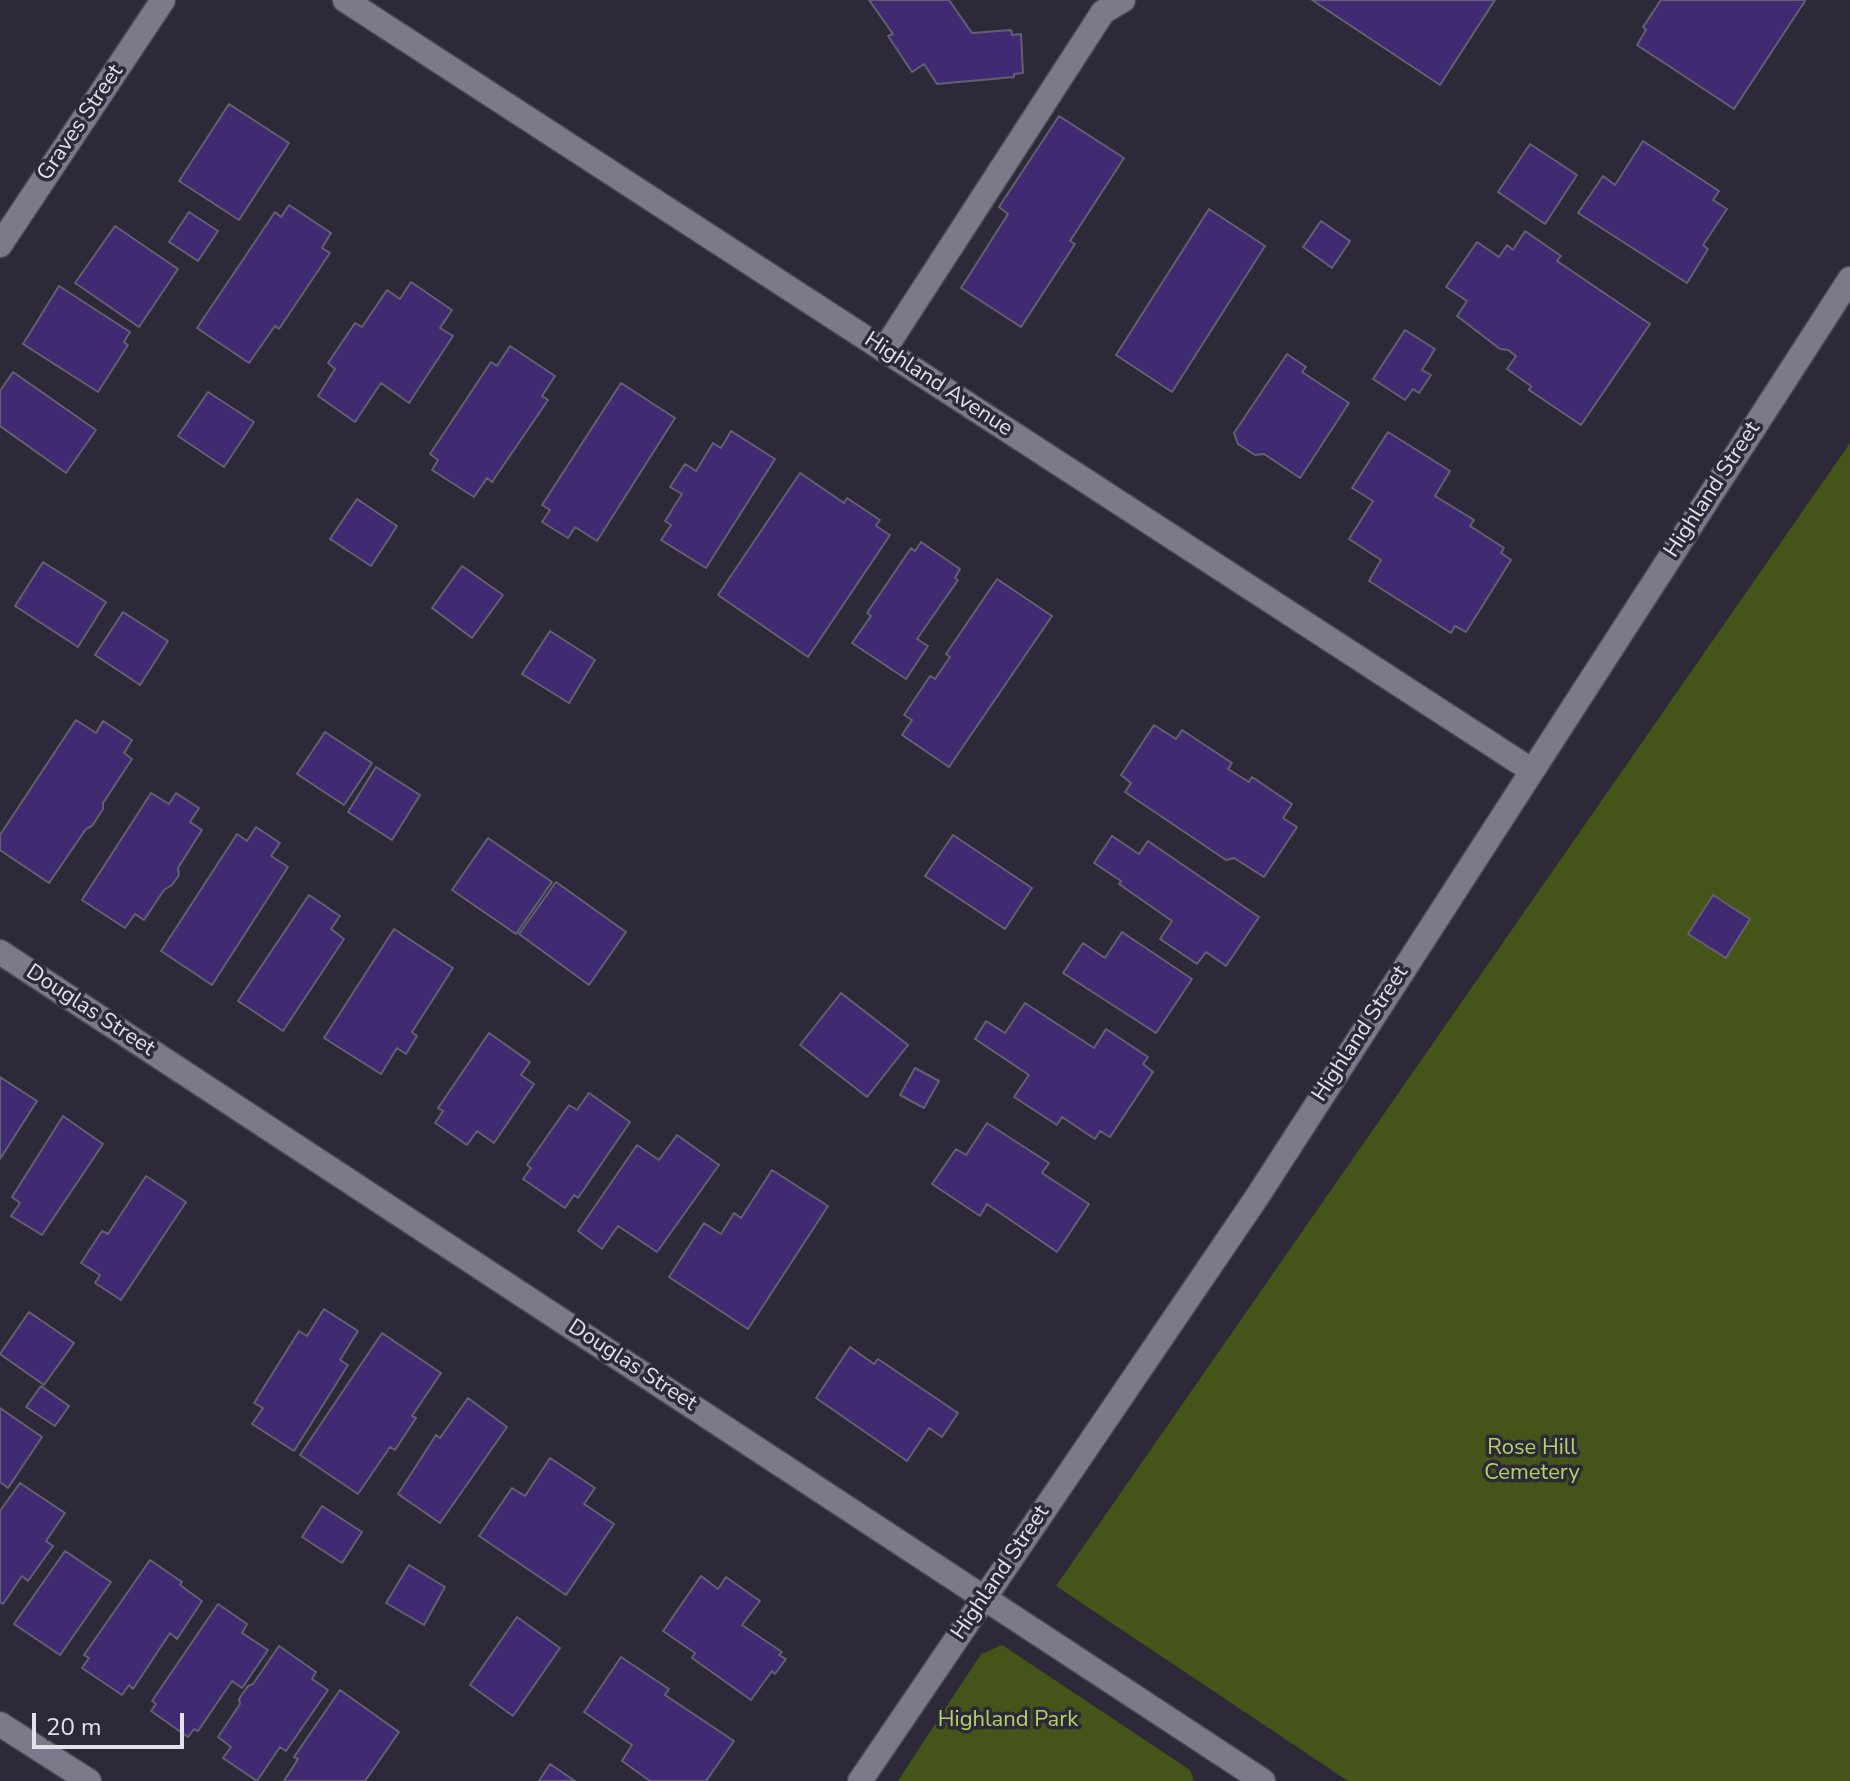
<!DOCTYPE html>
<style>
body{margin:0}
#map{position:relative;width:1850px;height:1781px;overflow:hidden;background:#2d2938;font-family:"Nunito Sans",sans-serif}
canvas{display:block}
.scale{position:absolute;left:32px;top:1713px;width:152px;height:36px;box-sizing:border-box;border:4px solid #e2e0e9;border-top:0;padding-left:10px;font-size:24px;line-height:28px;white-space:nowrap;color:#e2e0e9;-webkit-text-stroke:6px #2d2938;paint-order:stroke}
</style>
<div id="map">
<canvas width="1850" height="1781"></canvas>
<div class="scale">20 m</div>
</div>
<script>
const context = document.querySelector('canvas').getContext('2d');
context.lineJoin = 'round';
function fill(path, color) { context.fillStyle = color; context.fill(path, 'evenodd'); }
const shape = rows => new Path2D(rows.map(r => 'M' + r).join(''));
function stroke(path, color, width, dash) { context.strokeStyle = color; context.lineWidth = width; context.lineCap = dash ? 'butt' : 'round'; context.setLineDash(dash || []); context.stroke(path); }
function write(font, color, halo, rows, align = 'center') {
  context.font = font + ' "Nunito Sans",sans-serif'; context.lineWidth = 7; context.setLineDash([]); context.textBaseline = 'middle'; context.strokeStyle = halo; context.fillStyle = color; for (const [text, x, y, turn = 0] of rows) {
    context.save(); context.translate(x, y); context.rotate((+turn || 0) * Math.PI / 180); context.textAlign = isNaN(turn) ? turn : align; if (halo) context.strokeText(text, 0, 0); context.fillText(text, 0, 0); context.restore();
  }
}
const green = shape([
 [1850,443,1850,1781,1348,1781,1056,1586],
 [1002,1645,1190,1770,1194,1781,898,1781,981,1654]
]);
const building = shape([
 [869,0,949,0,972,33,1011,30,1012,35,1021,34,1023,73,1014,74,1014,77,937,84,924,64,912,72,888,36,893,34,869,0],
 [1312,0,1495,0,1440,85,1312,0],
 [1661,0,1803,0,1805,1,1734,109,1637,45,1646,30,1643,27,1661,0],
 [229,104,289,143,239,220,179,181,229,104],
 [1059,116,1124,158,1070,241,1075,244,1021,327,961,288,1008,214,999,207,1059,116],
 [1643,141,1719,191,1713,200,1727,209,1703,245,1708,249,1687,283,1578,213,1603,176,1615,185,1643,141],
 [1530,144,1577,175,1545,224,1498,192,1530,144],
 [289,205,331,233,322,248,330,253,279,329,275,326,249,363,197,328,275,212,281,217,289,205],
 [1209,209,1265,246,1172,392,1116,355,1209,209],
 [189,212,218,231,198,261,169,242,189,212],
 [1321,221,1350,241,1332,268,1303,247,1321,221],
 [115,226,178,269,139,327,75,283,115,226],
 [1525,231,1561,256,1557,261,1650,324,1581,425,1529,390,1531,386,1507,369,1516,356,1508,350,1500,349,1457,316,1467,301,1446,287,1477,242,1499,257,1507,245,1513,250,1525,231],
 [411,282,452,310,440,328,453,336,409,403,381,383,355,422,318,396,335,369,328,363,355,323,362,327,387,290,400,299,411,282],
 [59,286,130,332,124,342,128,345,98,392,23,344,59,286],
 [1405,330,1435,349,1422,370,1431,375,1419,393,1413,389,1405,400,1373,379,1405,330],
 [510,346,555,376,542,396,548,400,492,482,487,478,474,497,432,470,438,460,430,454,491,362,497,366,510,346],
 [1287,354,1306,367,1302,372,1349,403,1300,478,1264,454,1255,455,1238,444,1234,433,1287,354],
 [13,372,96,430,66,473,0,426,0,391,13,372],
 [621,383,675,418,597,541,575,527,568,538,542,522,550,510,542,505,621,383],
 [208,392,254,422,224,467,178,436,208,392],
 [731,431,775,459,706,568,661,540,671,525,665,521,682,494,670,487,685,464,696,471,713,443,721,448,731,431],
 [1388,432,1450,471,1435,496,1474,520,1470,526,1504,548,1501,553,1511,560,1466,632,1455,626,1451,633,1369,581,1381,560,1349,539,1373,501,1352,488,1388,432],
 [800,473,844,503,847,498,880,520,876,526,890,535,808,657,718,595,800,473],
 [357,499,397,526,371,566,330,539,357,499],
 [921,542,960,569,955,578,958,580,917,639,928,646,906,679,852,643,871,616,867,613,911,548,915,551,921,542],
 [43,562,106,602,78,647,15,606,43,562],
 [462,566,503,595,472,638,432,608,462,566],
 [997,579,1052,616,949,767,902,735,912,720,904,715,930,676,935,679,950,657,946,654,997,579],
 [123,612,168,641,140,685,95,655,123,612],
 [550,631,595,660,569,703,522,674,550,631],
 [76,720,96,733,103,721,132,740,124,753,132,759,103,803,103,809,92,826,86,829,49,883,0,850,0,835,76,720],
 [1154,725,1176,739,1182,730,1232,763,1228,769,1249,782,1252,777,1292,804,1283,818,1297,827,1264,877,1234,858,1226,860,1125,792,1131,783,1121,775,1154,725],
 [325,732,372,763,344,805,297,774,325,732],
 [376,767,420,795,392,840,348,812,376,767],
 [151,793,169,804,176,793,199,808,190,822,202,830,178,868,179,875,172,885,164,890,144,920,135,914,125,928,82,900,151,793],
 [256,827,280,843,271,856,288,867,212,985,161,951,237,834,247,841,256,827],
 [953,835,1032,888,1005,929,925,876,953,835],
 [1112,836,1139,854,1148,841,1259,917,1226,966,1206,952,1197,964,1160,939,1172,921,1119,884,1121,881,1094,863,1112,836],
 [488,838,552,882,516,934,452,890,488,838],
 [556,882,626,932,589,985,519,934,556,882],
 [309,895,340,916,331,929,344,939,283,1031,238,1001,309,895],
 [1713,895,1750,919,1726,958,1688,934,1713,895],
 [394,929,453,968,412,1032,417,1036,406,1054,397,1048,381,1074,324,1038,394,929],
 [1122,932,1192,979,1156,1033,1063,973,1083,943,1105,958,1122,932],
 [841,993,908,1045,867,1097,800,1045,841,993],
 [1025,1003,1094,1048,1106,1029,1148,1057,1143,1064,1153,1072,1110,1137,1100,1131,1095,1139,1062,1117,1057,1125,1014,1097,1029,1075,975,1039,986,1021,1005,1033,1025,1003],
 [489,1033,530,1062,521,1075,534,1084,494,1143,477,1131,467,1145,435,1123,443,1111,438,1108,489,1033],
 [915,1068,939,1081,924,1108,900,1095,915,1068],
 [0,1077,37,1101,0,1159,0,1077],
 [589,1093,630,1122,578,1198,574,1195,565,1208,523,1179,531,1168,527,1165,569,1105,577,1110,589,1093],
 [63,1116,103,1144,42,1235,11,1216,20,1203,12,1197,63,1116],
 [987,1123,1049,1163,1042,1173,1089,1204,1057,1252,987,1204,980,1216,932,1184,956,1149,966,1155,987,1123],
 [677,1135,719,1165,657,1252,618,1226,602,1249,578,1231,637,1145,659,1160,677,1135],
 [772,1170,828,1206,748,1329,669,1277,704,1223,721,1234,734,1213,741,1218,772,1170],
 [146,1176,186,1202,121,1300,95,1283,100,1275,81,1263,102,1231,108,1234,146,1176],
 [324,1309,358,1331,340,1360,348,1365,294,1451,252,1424,263,1408,254,1403,299,1331,307,1336,324,1309],
 [29,1312,74,1343,44,1385,0,1354,29,1312],
 [382,1333,441,1373,412,1416,416,1418,395,1450,390,1447,358,1494,300,1455,382,1333],
 [850,1347,874,1364,878,1359,958,1413,942,1437,929,1428,907,1461,816,1398,850,1347],
 [41,1386,69,1406,55,1426,26,1407,41,1386],
 [468,1398,507,1427,440,1523,398,1494,436,1435,440,1438,468,1398],
 [0,1408,42,1437,8,1488,0,1482,0,1408],
 [550,1458,595,1488,584,1504,614,1524,566,1595,479,1536,512,1488,525,1496,550,1458],
 [20,1483,65,1513,46,1541,53,1546,28,1581,22,1576,3,1604,0,1602,0,1511,20,1483],
 [322,1506,362,1532,342,1563,302,1537,322,1506],
 [65,1551,111,1582,60,1655,14,1624,65,1551],
 [150,1560,182,1582,180,1585,202,1601,177,1639,170,1633,133,1689,129,1685,122,1695,82,1668,89,1658,84,1655,150,1560],
 [409,1565,445,1587,424,1625,386,1603,409,1565],
 [701,1576,718,1589,726,1577,760,1601,742,1625,782,1652,779,1655,786,1659,775,1674,772,1671,751,1700,692,1658,695,1653,663,1631,701,1576],
 [218,1604,247,1624,242,1633,268,1650,242,1688,232,1681,198,1731,194,1729,188,1737,151,1711,156,1704,152,1701,218,1604],
 [517,1617,560,1648,513,1716,470,1685,517,1617],
 [279,1646,316,1672,312,1679,328,1690,286,1751,280,1747,257,1781,223,1758,231,1747,218,1737,240,1704,239,1699,248,1686,253,1684,279,1646],
 [621,1657,669,1689,665,1695,734,1741,706,1781,650,1781,622,1761,632,1745,584,1712,621,1657],
 [340,1690,399,1732,365,1781,284,1781,298,1759,294,1757,340,1690],
 [550,1764,575,1781,539,1781,550,1764]
]);
const service = shape([
 [884,350,1103,12,1123,0]
]);
const minor = shape([
 [345,0,1531,770],
 [0,245,163,0],
 [0,952,1263,1781],
 [0,1724,89,1781],
 [860,1781,1257,1197,1850,279]
]);
const streetNames = [
 ["Graves Street",81,123,-56],
 ["Highland Avenue",938,385,33],
 ["Highland Street",1713,490,-57],
 ["Douglas Street",90,1011,33],
 ["Highland Street",1361,1034,-57],
 ["Douglas Street",632,1366,33],
 ["Highland Street",1001,1573,-56]
];
const parkNames = [
 ["Rose Hill",1532,1449],
 ["Cemetery",1532,1474],
 ["Highland Park",1008,1721]
];
fill(green, '#45551a');
fill(building, '#402b72');
stroke(building, '#636070', 2);
stroke(service, '#4a4854', 27);
stroke(minor, '#4a4854', 27);
stroke(service, '#7d798a', 24);
stroke(minor, '#7d798a', 24);
write('22px', '#e2e0e9', '#2d2938', streetNames);
write('22px', '#b2d461', '#2d2938', parkNames);
</script>
